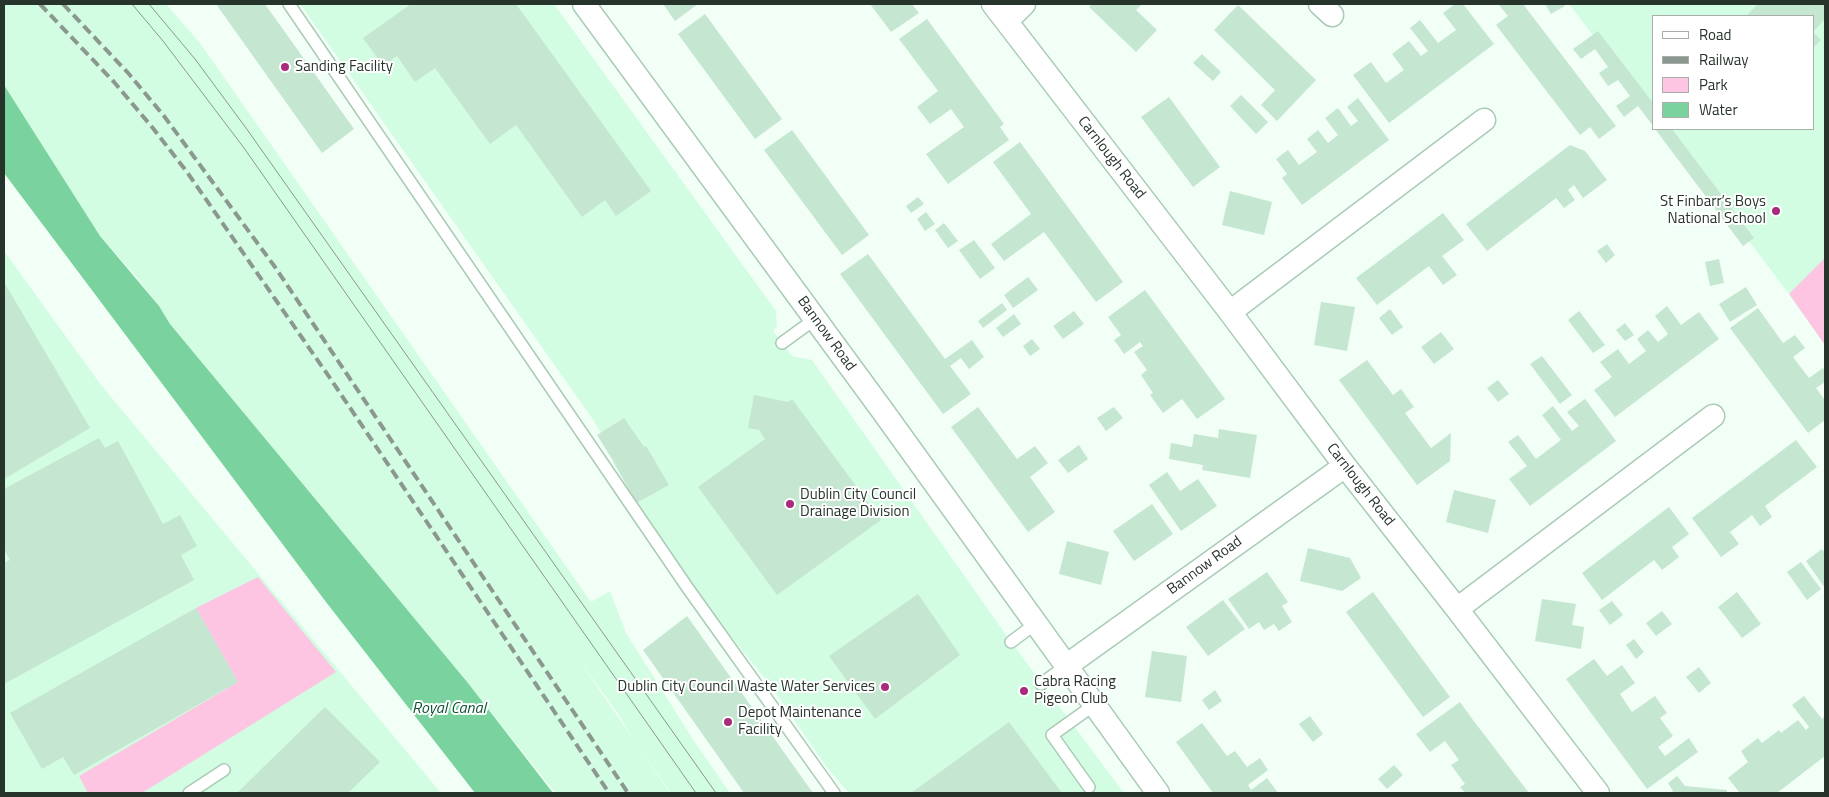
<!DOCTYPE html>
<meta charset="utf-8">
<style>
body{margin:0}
#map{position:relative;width:1829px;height:797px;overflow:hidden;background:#f1fff6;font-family:"Titillium Web",sans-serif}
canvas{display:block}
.frame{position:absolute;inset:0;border:5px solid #27342c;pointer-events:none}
.legend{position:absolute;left:1652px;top:15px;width:162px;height:115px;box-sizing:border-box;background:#fff;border:1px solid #a9aeab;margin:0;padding:6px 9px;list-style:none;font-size:15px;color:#27342c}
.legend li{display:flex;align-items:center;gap:10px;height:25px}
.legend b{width:25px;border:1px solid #a9aeab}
</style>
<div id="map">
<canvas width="1829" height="797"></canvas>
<div class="frame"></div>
<ul class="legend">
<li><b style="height:6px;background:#fff"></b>Road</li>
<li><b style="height:6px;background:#8b9890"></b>Railway</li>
<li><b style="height:14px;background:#fdc5e2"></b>Park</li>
<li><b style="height:14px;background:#7ad29e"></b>Water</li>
</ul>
</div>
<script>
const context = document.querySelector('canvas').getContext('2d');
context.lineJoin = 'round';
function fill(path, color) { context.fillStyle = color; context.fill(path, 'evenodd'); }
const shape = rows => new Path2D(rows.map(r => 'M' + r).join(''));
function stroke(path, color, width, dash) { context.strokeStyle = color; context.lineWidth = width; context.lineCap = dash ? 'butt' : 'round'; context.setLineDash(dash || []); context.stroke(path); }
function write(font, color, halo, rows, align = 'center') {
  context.font = font + ' "Titillium Web",sans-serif'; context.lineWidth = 4; context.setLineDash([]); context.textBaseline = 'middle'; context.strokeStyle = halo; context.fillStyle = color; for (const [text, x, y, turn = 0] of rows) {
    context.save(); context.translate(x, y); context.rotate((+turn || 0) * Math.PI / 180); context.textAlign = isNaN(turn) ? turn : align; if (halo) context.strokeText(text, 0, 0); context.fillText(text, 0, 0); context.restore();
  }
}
const built = shape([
 [4,4,166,4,200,43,591,602,610,591,626,633,694,741,730,793,671,793,633,739,619,715,577,657,670,793,555,793,468,683,170,324,159,306,138,279,100,236,4,85],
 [300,4,554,4,776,311,777,327,773,331,792,356,812,360,1011,642,1124,793,849,793,825,765,771,686,716,618,666,549,613,463,616,460,594,421],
 [1569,4,1825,4,1825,345,1789,294,1664,129,1813,129,1813,16,1653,16,1653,114],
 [4,251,101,385,441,793,4,793]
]);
const green = shape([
 [1825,258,1825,345,1789,294],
 [258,577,336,672,142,793,88,793,79,776,238,682,196,608]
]);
const water = shape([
 [4,85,100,236,159,306,170,324,468,683,553,793,475,793,326,602,4,173]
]);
const building = shape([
 [216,4,265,4,354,129,322,153],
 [411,4,516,4,651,191,616,216,605,200,582,217,516,125,490,144,435,68,415,82,397,56,383,66,363,38],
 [663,4,698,4,675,21],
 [870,4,912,4,919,13,891,32],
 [1092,4,1142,4,1136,10,1157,30,1136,52,1089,7],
 [1455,4,1463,4,1494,44,1389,123,1353,75,1371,62,1386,83,1404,70,1392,54,1409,41,1421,56,1428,51,1410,28,1420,20,1438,43,1456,30,1443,13],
 [1501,4,1523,4,1616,126,1599,139,1590,127,1580,135,1496,25,1508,16,1499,5],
 [1545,4,1563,4,1565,6,1551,14],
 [1758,4,1825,4,1825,19,1813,32,1813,16,1746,16],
 [1238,5,1316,80,1277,121,1261,105,1275,90,1214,30],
 [705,14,782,119,755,139,678,34],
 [927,19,1004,124,1000,127,1009,140,948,184,926,154,964,127,951,109,930,124,917,107,938,91,899,39],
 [1598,31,1653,103,1653,126,1638,106,1624,117,1616,106,1630,96,1618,80,1608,86,1599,73,1608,67,1595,49,1581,59,1573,49],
 [1813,32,1821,40,1813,48],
 [1202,54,1221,72,1213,81,1193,63],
 [1241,95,1268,122,1256,134,1230,106],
 [1169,97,1220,167,1193,187,1141,117],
 [1358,98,1389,140,1302,205,1282,178,1287,174,1276,159,1288,150,1299,165,1317,152,1307,139,1318,130,1328,143,1338,135,1325,118,1338,108,1351,126,1358,121,1347,107],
 [1655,129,1672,129,1754,238,1743,246],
 [792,130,869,235,842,255,764,150],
 [1020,142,1123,282,1096,302,1044,232,1004,261,991,244,1031,214,993,162],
 [1570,145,1585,151,1607,180,1583,198,1574,185,1568,190,1575,200,1564,208,1556,198,1487,251,1466,224],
 [1230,191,1272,202,1264,235,1222,225],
 [918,197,924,204,911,213,906,206],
 [926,212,935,224,925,231,917,219],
 [1443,213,1464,240,1442,256,1457,275,1443,285,1429,266,1377,305,1356,278],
 [944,223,958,241,948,248,935,230],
 [974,240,995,268,980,279,959,250],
 [1607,244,1615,255,1606,263,1597,251],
 [868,254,945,359,972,340,984,357,969,369,961,358,950,366,971,394,943,414,840,274],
 [1719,259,1724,283,1710,286,1705,262],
 [1028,277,1038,290,1013,308,1004,295],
 [4,282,90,428,4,479],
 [1746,287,1757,305,1730,322,1719,304],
 [1145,290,1225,399,1197,419,1182,399,1163,413,1150,395,1153,393,1141,375,1147,370,1134,352,1143,346,1140,342,1124,354,1114,340,1121,335,1108,317],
 [1321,302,1355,307,1347,351,1314,345],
 [1002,303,1007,310,983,328,978,321],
 [1667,306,1681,325,1699,312,1719,339,1615,417,1594,390,1612,377,1600,362,1618,349,1629,364,1646,351,1637,339,1648,330,1658,342,1668,334,1655,316],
 [1758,308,1783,343,1795,335,1805,348,1793,357,1809,378,1823,368,1825,372,1825,382,1816,388,1825,400,1825,420,1808,433,1730,328],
 [1390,309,1403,327,1392,335,1379,318],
 [1074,311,1084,324,1063,339,1053,326],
 [1579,311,1605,345,1593,353,1568,320],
 [1014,314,1021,324,1003,337,996,328],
 [1625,323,1634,335,1625,341,1616,330],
 [1441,332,1454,349,1434,364,1421,347],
 [1032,339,1040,349,1030,356,1023,346],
 [1542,356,1572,395,1560,404,1530,364],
 [1367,360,1393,395,1401,389,1414,407,1405,413,1431,448,1451,433,1450,461,1417,485,1339,380],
 [1498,380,1509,394,1498,402,1487,388],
 [754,395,788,402,792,399,881,520,777,595,698,487,765,439,759,430,748,428],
 [1585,399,1616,441,1530,506,1509,479,1527,466,1508,442,1518,435,1536,459,1561,440,1542,415,1553,406,1572,431,1579,426,1567,412],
 [978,407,1017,459,1035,446,1048,463,1030,477,1055,512,1028,532,951,427],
 [1114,407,1123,418,1106,431,1097,418],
 [624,418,644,447,646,446,669,485,636,503,615,464,597,435],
 [1219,429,1257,435,1250,478,1202,470,1203,465,1169,459,1171,443,1192,447,1194,434,1218,438],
 [99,438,105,448,118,441,163,524,180,515,197,546,181,555,194,580,4,684,4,563,10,560,4,549,4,489],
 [1796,440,1817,467,1765,506,1772,517,1760,526,1752,515,1730,532,1739,544,1721,557,1692,518],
 [1079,445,1088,459,1068,473,1058,460],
 [1167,472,1180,491,1198,479,1217,506,1181,531,1149,485],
 [1454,490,1496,500,1488,533,1446,522],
 [1152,504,1173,534,1134,561,1113,531],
 [1669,507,1689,534,1672,547,1679,557,1662,570,1654,560,1602,600,1582,573],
 [1067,541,1109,552,1101,585,1059,574],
 [1308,548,1350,558,1361,578,1342,591,1300,581],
 [1822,549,1825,553,1825,588,1806,561],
 [1801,562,1821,589,1807,600,1787,572],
 [1267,572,1288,602,1282,606,1292,622,1279,631,1274,624,1264,630,1259,622,1249,629,1228,599],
 [1373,592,1450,697,1423,717,1346,612],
 [1737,592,1761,624,1742,638,1718,607],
 [918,594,960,655,875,719,829,656],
 [1542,599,1576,604,1572,625,1584,627,1581,649,1535,641],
 [1223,600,1245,629,1208,656,1186,627],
 [1612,601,1623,615,1610,625,1599,610],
 [196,608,238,682,74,775,63,757,42,769,10,713],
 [1662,611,1672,624,1656,636,1646,623],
 [687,616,813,793,744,793,643,650],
 [1634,639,1644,652,1636,659,1626,645],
 [1152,651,1187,656,1181,702,1145,697],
 [1594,659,1607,676,1622,665,1635,683,1620,694,1632,712,1655,696,1667,713,1660,718,1673,736,1658,747,1665,756,1689,738,1698,752,1647,789,1566,679],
 [1699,667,1711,683,1699,693,1686,677],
 [1215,690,1222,701,1209,710,1202,700],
 [1804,696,1822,719,1825,716,1825,756,1777,793,1740,793,1728,778,1748,762,1741,751,1758,738,1762,743,1779,730,1781,733,1798,720,1806,730,1809,727,1792,705],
 [1460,702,1473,720,1529,793,1465,793,1460,787,1465,784,1451,765,1459,760,1445,741,1430,752,1416,734],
 [325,707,380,762,348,793,237,793],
 [1310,716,1323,734,1313,742,1299,724],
 [1009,722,1062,793,911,793],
 [1202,723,1227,756,1235,751,1247,767,1260,758,1268,770,1248,785,1251,790,1267,778,1278,793,1213,793,1176,742],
 [1394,765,1403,775,1387,789,1378,779],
 [1677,776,1685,786,1727,790,1727,793,1671,793,1673,791,1668,783]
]);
const lane = shape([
 [289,4,687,587,834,793],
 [782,343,815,319],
 [1011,642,1035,624],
 [1041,684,1066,666],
 [1089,787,1052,735,1094,705],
 [189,793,224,770]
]);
const street = shape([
 [584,4,882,410,1158,793],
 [993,4,1230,312,1345,466,1457,609,1598,793],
 [1320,4,1332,15],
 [1007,21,1024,4],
 [1230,312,1484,120],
 [1457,609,1713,416],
 [1066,666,1345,466]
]);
const tram = shape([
 [132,4,163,41,244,148,696,793],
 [149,4,195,59,246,128,716,793]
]);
const rail = shape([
 [40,4,114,82,152,127,187,172,332,381,609,793],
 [63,4,129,74,164,116,275,267,628,793]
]);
const markers = [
 [285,67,5,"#a92b7b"],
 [1776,211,5,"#a92b7b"],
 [790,504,5,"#a92b7b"],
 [885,687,5,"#a92b7b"],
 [1024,691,5,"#a92b7b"],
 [728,722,5,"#a92b7b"]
];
const poiNames = [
 ["Sanding Facility",295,67],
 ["St Finbarr’s Boys",1766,202,"right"],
 ["National School",1766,219,"right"],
 ["Dublin City Council",800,495],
 ["Drainage Division",800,512],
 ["Cabra Racing",1034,682],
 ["Pigeon Club",1034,699],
 ["Dublin City Council Waste Water Services",875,687,"right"],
 ["Depot Maintenance",738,713],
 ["Facility",738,730]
];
const streetNames = [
 ["Carnlough Road",1111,158,52],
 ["Bannow Road",826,334,54],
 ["Carnlough Road",1360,485,52],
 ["Bannow Road",1205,566,-36]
];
const waterNames = [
 ["Royal Canal",449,709]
];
fill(built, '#d3fde2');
fill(green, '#fdc5e2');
fill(water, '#7ad29e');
fill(building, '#c5e6d0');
stroke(lane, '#aacbb6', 14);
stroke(street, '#aacbb6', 25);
stroke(lane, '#fff', 11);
stroke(street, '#fff', 22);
stroke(tram, '#8b9890', 1);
stroke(rail, '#8b9890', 4, [10, 5]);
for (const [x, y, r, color] of markers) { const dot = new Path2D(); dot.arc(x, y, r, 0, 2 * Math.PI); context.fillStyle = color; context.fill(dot); stroke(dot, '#fff', 2); }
write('15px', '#27342c', '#fff', poiNames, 'left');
write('15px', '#27342c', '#fff', streetNames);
write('italic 16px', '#0d5231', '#fff', waterNames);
</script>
